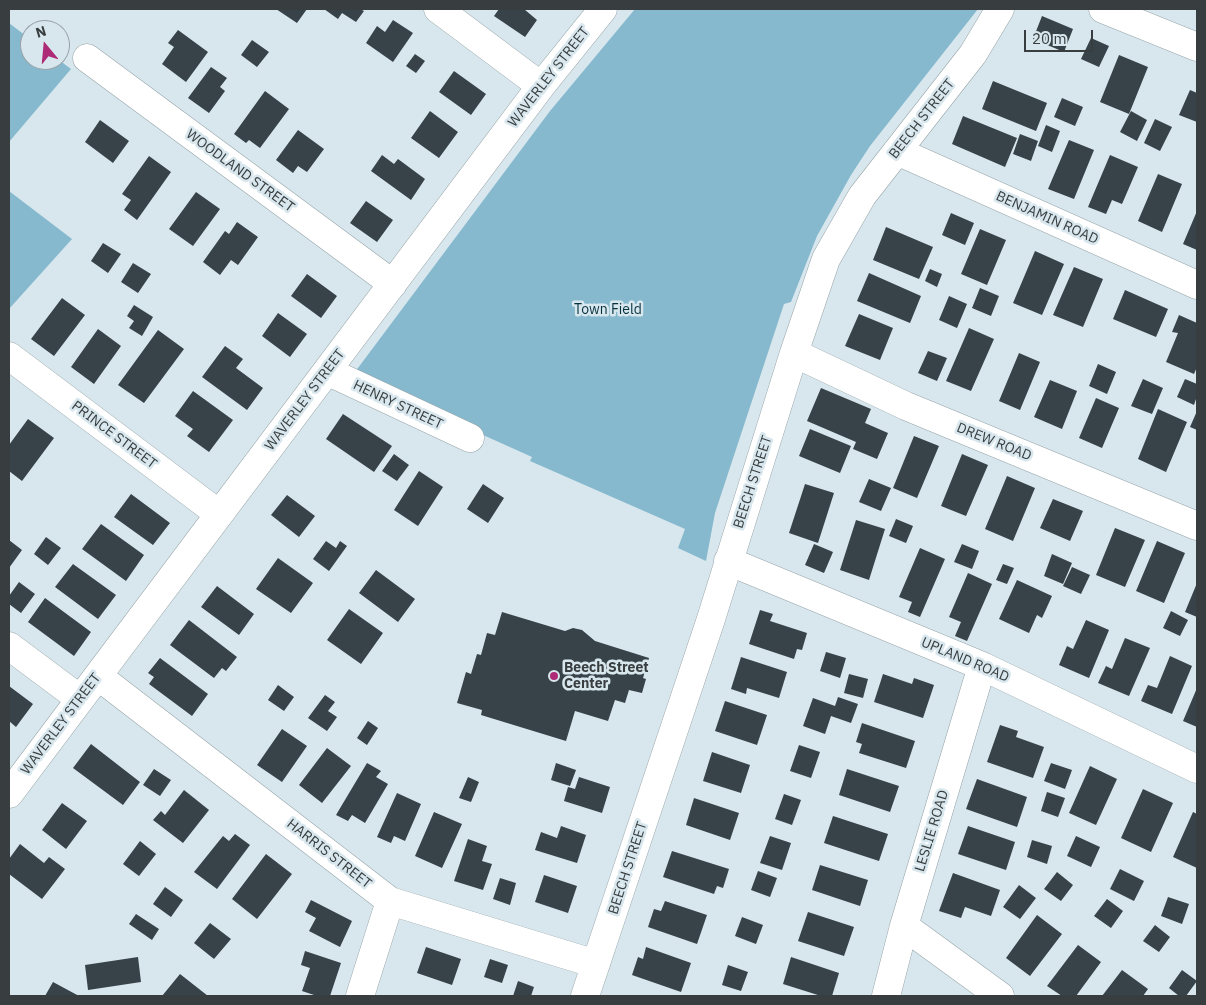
<!DOCTYPE html>
<style>
body{margin:0}
#map{position:relative;width:1206px;height:1005px;overflow:hidden;background:#d8e7ed;font-family:"IBM Plex Sans",sans-serif}
canvas{display:block}
.frame{position:absolute;inset:0;border:10px solid #383e40;pointer-events:none}
.north{position:absolute;left:20px;top:20px;width:50px;height:50px;box-sizing:border-box;background:#d8e7ed;border:1px solid #98a3a8;border-radius:50%;rotate:343deg;font-size:14px;font-weight:700;line-height:20px;text-align:center;color:#383e40}
.north::after{content:'';display:block;margin:auto;width:18px;height:22px;background:#ac2a76;clip-path:polygon(50% 0,100% 100%,50% 72%,0 100%)}
.scale{position:absolute;left:1024px;top:30px;width:69px;height:22px;box-sizing:border-box;border:2px solid #383e40;border-top:0;padding-left:6px;font-size:15px;line-height:18px;white-space:nowrap;color:#383e40;-webkit-text-stroke:4px #d8e7ed;paint-order:stroke}
</style>
<div id="map">
<canvas width="1206" height="1005"></canvas>
<div class="frame"></div>
<div class="north">N</div>
<div class="scale">20 m</div>
</div>
<script>
const context = document.querySelector('canvas').getContext('2d');
context.lineJoin = 'round';
function fill(path, color) { context.fillStyle = color; context.fill(path, 'evenodd'); }
const shape = rows => new Path2D(rows.map(r => 'M' + r).join(''));
function stroke(path, color, width, dash) { context.strokeStyle = color; context.lineWidth = width; context.lineCap = dash ? 'butt' : 'round'; context.setLineDash(dash || []); context.stroke(path); }
function write(font, color, halo, rows, align = 'center') {
  context.font = font + ' "IBM Plex Sans",sans-serif'; context.lineWidth = 5; context.setLineDash([]); context.textBaseline = 'middle'; context.strokeStyle = halo; context.fillStyle = color; for (const [text, x, y, turn = 0] of rows) {
    context.save(); context.translate(x, y); context.rotate((+turn || 0) * Math.PI / 180); context.textAlign = isNaN(turn) ? turn : align; if (halo) context.strokeText(text, 0, 0); context.fillText(text, 0, 0); context.restore();
  }
}
const green = shape([
 [635,9,978,9,870,146,851,175,817,236,791,302,784,304,715,513,706,561,678,548,685,529,530,461,532,457,352,376,550,111],
 [9,23,30,39,30,60,59,60,71,69,9,142],
 [9,191,72,239,9,309]
]);
const building = shape([
 [276,9,307,9,297,23],
 [324,9,360,9,364,11,356,22,342,13,338,19],
 [499,9,524,9,537,20,525,37,494,16],
 [1042,16,1073,29,1064,52,1033,39],
 [393,20,413,33,393,62,366,43,377,26,385,32],
 [178,30,208,52,186,82,162,64,174,47,168,43],
 [1091,38,1109,46,1099,67,1081,59],
 [252,40,269,52,257,67,241,55],
 [415,54,425,61,416,73,406,66],
 [1119,55,1148,67,1129,114,1100,102],
 [211,67,227,78,220,87,225,91,209,113,188,98],
 [454,71,486,94,471,115,439,92],
 [993,81,1047,103,1036,131,982,109],
 [1190,90,1197,93,1197,122,1179,115],
 [265,91,289,109,260,148,249,140,246,143,234,134],
 [1062,98,1083,107,1075,126,1054,117],
 [430,111,458,132,439,158,411,138],
 [1131,111,1147,120,1137,141,1120,132],
 [963,116,1017,138,1005,167,952,144],
 [1155,119,1172,127,1160,151,1144,143],
 [100,120,129,141,113,163,85,142],
 [1046,125,1060,131,1052,152,1038,146],
 [298,130,324,149,307,172,298,166,293,173,276,160],
 [1020,134,1038,141,1031,161,1013,154],
 [1069,140,1094,150,1074,199,1048,189],
 [382,155,394,164,398,159,425,179,411,200,371,171],
 [1110,155,1138,167,1122,204,1112,200,1106,214,1088,207],
 [149,156,171,172,137,220,124,210,131,200,122,194],
 [1158,174,1182,184,1162,232,1138,221],
 [196,192,220,209,193,246,169,229],
 [366,201,393,220,377,242,350,223],
 [1197,211,1197,250,1183,244],
 [951,213,974,223,965,245,942,235],
 [237,222,258,237,238,265,231,260,220,275,203,262,225,231,229,234],
 [886,227,933,247,919,279,873,260],
 [980,229,1006,240,987,285,961,274],
 [103,243,121,254,108,273,91,261],
 [1035,251,1064,264,1042,315,1013,303],
 [133,263,151,274,138,293,121,282],
 [1074,267,1103,279,1083,327,1053,315],
 [930,269,942,274,937,287,925,281],
 [869,273,921,296,910,323,857,301],
 [307,274,337,296,321,318,291,296],
 [980,288,999,296,991,316,972,308],
 [1125,290,1168,309,1156,337,1113,319],
 [949,296,967,304,957,328,939,320],
 [62,298,85,315,54,356,31,339],
 [134,305,153,317,142,336,129,328,134,321,127,316],
 [278,313,307,334,290,357,262,336],
 [859,314,893,328,880,360,845,346],
 [1179,315,1197,323,1197,367,1194,374,1166,362,1178,333,1172,332],
 [969,328,994,339,971,391,946,381],
 [98,329,121,346,94,384,71,367],
 [158,330,184,349,144,403,118,385],
 [225,346,243,359,236,368,263,388,247,410,202,377],
 [928,351,947,358,937,381,918,373],
 [1019,353,1040,362,1020,410,999,401],
 [1098,364,1116,372,1107,394,1089,386],
 [1143,379,1163,388,1152,414,1131,406],
 [1185,379,1197,384,1197,396,1194,405,1177,397],
 [1050,380,1077,391,1062,429,1034,417],
 [821,388,871,409,865,423,888,433,877,459,853,449,856,442,807,421],
 [193,391,233,420,209,452,187,436,193,429,175,416],
 [1096,398,1119,408,1102,448,1079,438],
 [1158,409,1187,422,1166,472,1138,459],
 [1197,411,1197,430,1190,427],
 [343,414,392,446,374,472,326,439],
 [28,419,54,438,22,481,9,471,9,445],
 [810,429,851,446,840,473,799,456],
 [914,436,939,446,917,498,893,488],
 [394,454,409,465,397,481,382,471],
 [962,454,988,465,966,516,941,506],
 [419,471,443,487,418,526,394,510],
 [1007,476,1035,488,1013,541,985,529],
 [869,479,891,488,881,511,859,502],
 [483,484,504,498,488,523,467,509],
 [805,484,834,493,818,543,789,533],
 [131,494,170,523,153,545,114,517],
 [287,495,315,516,299,537,271,515],
 [1053,499,1083,511,1070,541,1040,528],
 [896,519,913,526,906,543,889,536],
 [856,520,885,529,869,580,840,570],
 [101,524,144,555,126,581,82,549],
 [1115,528,1145,540,1125,587,1096,575],
 [46,537,61,548,48,565,34,554],
 [9,540,22,550,9,568],
 [326,541,336,548,340,541,347,546,329,571,313,559],
 [1157,541,1185,553,1164,603,1136,591],
 [814,544,833,552,824,573,805,565],
 [962,544,979,551,972,569,954,562],
 [920,548,945,559,920,617,908,612,912,602,899,597],
 [1052,554,1072,563,1063,584,1044,576],
 [278,558,313,583,291,613,256,589],
 [73,564,116,595,98,619,55,587],
 [1003,564,1014,568,1007,584,996,580],
 [1072,567,1090,575,1081,594,1063,586],
 [376,570,415,599,398,622,359,593],
 [968,573,992,584,967,641,955,636,961,622,949,617],
 [1017,580,1052,596,1042,618,1037,615,1029,633,999,619],
 [19,582,35,594,21,613,9,604,9,596],
 [1197,583,1197,617,1185,612],
 [217,586,254,614,239,635,201,607],
 [45,598,91,632,74,656,28,622],
 [349,609,383,633,361,664,327,640],
 [760,610,773,614,770,621,807,633,802,650,797,649,794,659,749,644],
 [1171,611,1188,620,1180,636,1163,628],
 [502,612,565,631,573,628,582,630,595,641,649,658,643,678,646,679,642,693,629,690,625,703,615,700,608,721,575,711,566,741,481,715,482,710,457,703,466,672,471,674,477,654,481,655,487,633,495,635],
 [189,620,237,657,226,671,222,668,214,678,170,645],
 [1086,620,1109,630,1089,678,1059,665,1067,646,1073,649],
 [1125,638,1150,648,1129,696,1098,683,1106,666,1112,669],
 [826,652,846,658,840,678,820,671],
 [1170,656,1192,666,1172,714,1141,701,1148,685,1157,688],
 [741,657,787,672,779,698,747,688,746,694,731,689],
 [160,658,208,694,192,716,149,684,154,677,148,673],
 [849,674,868,679,863,698,844,693],
 [883,674,912,684,914,678,934,685,923,718,874,702],
 [278,685,294,697,284,711,268,700],
 [9,686,33,704,16,727,9,721],
 [1197,688,1197,727,1183,721],
 [325,695,335,702,328,711,337,717,327,731,308,718],
 [838,697,858,704,851,723,831,716,825,734,803,726,813,698,835,706],
 [725,701,767,715,757,745,715,731],
 [368,721,378,728,367,745,357,738],
 [862,723,915,741,906,768,859,753,862,744,856,742],
 [1000,725,1018,731,1016,737,1044,747,1033,778,987,762],
 [282,729,307,746,282,782,257,765],
 [91,744,140,782,123,805,73,768],
 [799,745,820,752,811,778,790,771],
 [327,748,351,766,322,803,299,785],
 [712,752,750,765,741,793,703,781],
 [367,763,381,771,376,777,388,784,365,823,352,815,348,821,336,815],
 [556,763,576,770,570,786,551,780],
 [1051,763,1072,770,1065,789,1044,781],
 [1090,766,1117,779,1096,825,1069,813],
 [154,769,171,780,160,796,143,785],
 [847,769,899,786,890,812,839,795],
 [468,777,479,782,471,802,459,798],
 [579,777,610,787,602,813,564,801,568,787,575,789],
 [977,779,1027,797,1017,827,966,809],
 [1143,789,1173,803,1151,852,1121,838],
 [184,790,209,810,183,843,153,820,161,811,165,815],
 [1047,792,1065,798,1058,817,1041,811],
 [397,793,421,804,405,841,394,836,391,843,377,837],
 [784,794,801,800,792,825,775,819],
 [694,798,739,813,730,840,686,825],
 [62,803,87,821,66,849,42,830],
 [434,812,462,824,442,868,415,856],
 [1193,812,1197,814,1197,868,1173,857],
 [833,816,888,834,879,861,824,843],
 [561,826,586,835,577,863,535,850,541,832,557,838],
 [968,826,1015,842,1006,870,958,854],
 [235,834,250,845,217,889,194,872,223,836,229,841],
 [770,836,791,843,782,870,760,863],
 [1076,836,1100,847,1091,867,1067,856],
 [468,839,487,846,482,861,492,864,483,890,454,881],
 [1032,840,1052,846,1047,864,1027,857],
 [140,841,156,854,139,876,123,864],
 [20,844,44,863,49,857,65,869,42,899,9,874,9,859],
 [672,851,729,869,723,888,717,886,714,894,663,877],
 [266,854,292,874,257,919,232,899],
 [820,865,868,880,860,906,812,890],
 [1120,869,1144,881,1134,901,1110,889],
 [758,871,777,878,770,897,751,890],
 [1057,872,1073,885,1061,901,1044,889],
 [953,873,1000,890,991,916,965,907,961,918,939,911],
 [544,875,577,886,568,913,535,902],
 [500,878,516,883,510,905,493,899],
 [1019,885,1036,898,1020,919,1003,907],
 [165,887,183,900,171,917,153,904],
 [1168,897,1189,904,1182,924,1161,916],
 [1107,899,1123,911,1111,928,1094,916],
 [311,900,352,921,340,947,309,931,316,918,305,912],
 [665,901,707,915,697,944,648,927,654,909,661,911],
 [808,912,854,927,844,956,798,941],
 [136,914,159,929,152,940,129,924],
 [1037,915,1062,934,1030,976,1006,958],
 [742,917,763,925,756,944,735,936],
 [210,923,231,939,214,959,194,943],
 [1155,925,1170,937,1159,952,1143,941],
 [1078,945,1101,962,1076,996,1062,996,1047,986],
 [426,947,461,959,452,985,417,973],
 [646,947,691,963,681,992,632,975,638,957,643,959],
 [305,951,341,963,330,996,317,996,302,991,310,968,301,965],
 [138,957,141,982,88,990,85,965],
 [791,957,839,973,832,996,821,996,783,984],
 [490,959,508,965,502,983,484,977],
 [728,965,748,972,741,991,722,985],
 [1122,970,1148,989,1143,996,1102,996],
 [1182,970,1197,981,1186,996,1179,996,1169,988],
 [180,974,208,996,162,996],
 [518,981,534,987,531,996,513,996],
 [53,982,79,996,45,996]
]);
const minor = shape([
 [438,9,541,86],
 [1103,9,1197,47],
 [87,58,393,284],
 [897,151,1197,285],
 [794,353,906,406,1197,526],
 [9,356,219,514],
 [327,371,470,438],
 [728,561,982,666,1197,769],
 [9,646,80,699],
 [98,676,390,901,596,964],
 [9,794,541,86,603,9],
 [904,926,1000,996],
 [360,996,390,901],
 [585,996,711,619,794,353,826,259,862,196,973,54,1000,9],
 [886,996,904,926,982,666]
]);
const markers = [
 [554,676,5,"#ac2a76"]
];
const streetNames = [
 ["WAVERLEY STREET",549,77,-52],
 ["BEECH STREET",922,119,-52],
 ["WOODLAND STREET",240,171,36],
 ["BENJAMIN ROAD",1047,218,24],
 ["WAVERLEY STREET",305,400,-53],
 ["HENRY STREET",398,405,25],
 ["PRINCE STREET",114,435,37],
 ["DREW ROAD",994,442,22],
 ["BEECH STREET",753,482,-72],
 ["UPLAND ROAD",965,660,23],
 ["WAVERLEY STREET",61,724,-53],
 ["LESLIE ROAD",932,831,-73],
 ["HARRIS STREET",329,854,38],
 ["BEECH STREET",628,868,-72]
];
const parkNames = [
 ["Town Field",608,310]
];
const poiNames = [
 ["Beech Street",564,668],
 ["Center",564,684]
];
fill(green, '#86b9ce');
fill(building, '#374348');
stroke(minor, '#96a4a9', 29);
stroke(minor, '#fff', 28);
for (const [x, y, r, color] of markers) { const dot = new Path2D(); dot.arc(x, y, r, 0, 2 * Math.PI); context.fillStyle = color; context.fill(dot); stroke(dot, '#d8e7ed', 2); }
write('14px', '#383e40', '#d8e7ed', streetNames);
write('14px', '#063240', '#d8e7ed', parkNames);
write('bold 14px', '#383e40', '#d8e7ed', poiNames, 'left');
</script>
